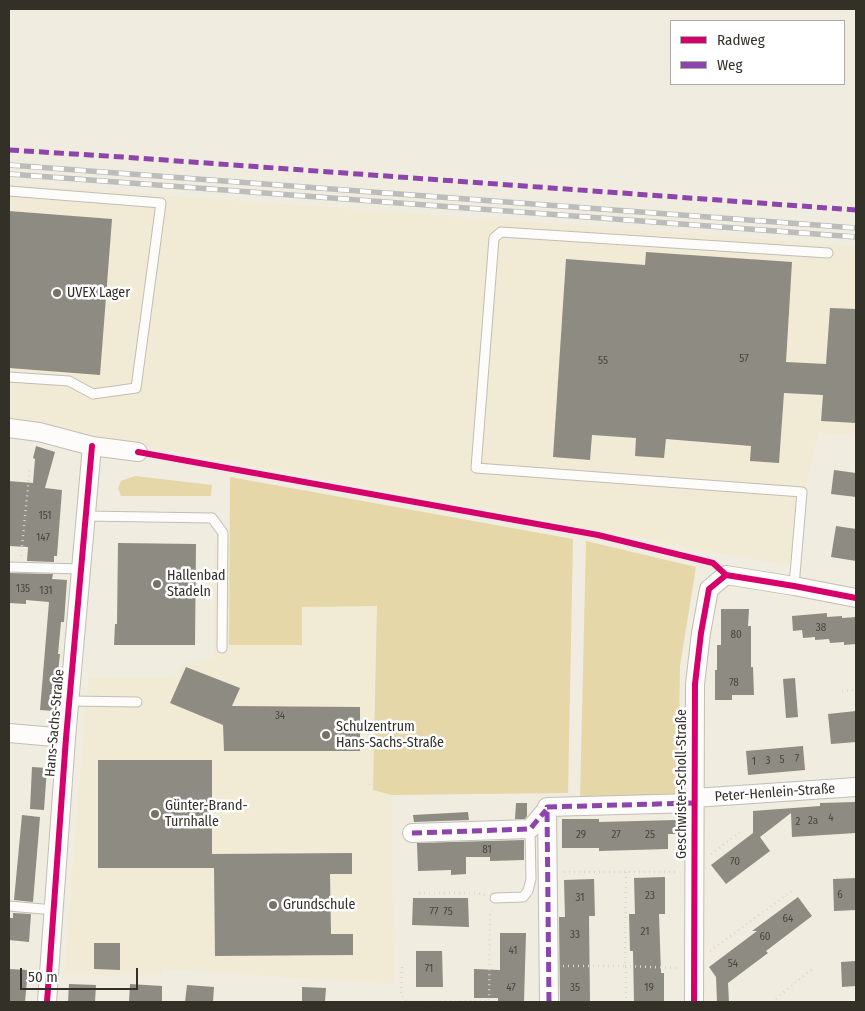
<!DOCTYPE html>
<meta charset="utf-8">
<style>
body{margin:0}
#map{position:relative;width:865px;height:1011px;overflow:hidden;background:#f0ece0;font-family:"Fira Sans Condensed",sans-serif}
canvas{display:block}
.frame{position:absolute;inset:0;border:10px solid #333028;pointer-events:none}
.legend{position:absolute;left:670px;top:20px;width:175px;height:65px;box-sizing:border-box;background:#fff;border:1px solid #adaca9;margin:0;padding:6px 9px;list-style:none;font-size:15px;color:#333028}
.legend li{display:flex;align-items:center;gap:10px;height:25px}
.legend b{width:25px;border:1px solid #adaca9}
.scale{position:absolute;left:20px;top:968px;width:118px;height:22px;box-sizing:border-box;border:2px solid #333028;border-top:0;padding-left:6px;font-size:15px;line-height:18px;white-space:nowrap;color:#333028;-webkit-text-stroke:4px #fff;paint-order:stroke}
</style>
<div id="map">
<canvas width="865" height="1011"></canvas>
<div class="frame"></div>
<ul class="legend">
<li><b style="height:6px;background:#d6006c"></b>Radweg</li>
<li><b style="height:6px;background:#8e44ad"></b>Weg</li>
</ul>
<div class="scale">50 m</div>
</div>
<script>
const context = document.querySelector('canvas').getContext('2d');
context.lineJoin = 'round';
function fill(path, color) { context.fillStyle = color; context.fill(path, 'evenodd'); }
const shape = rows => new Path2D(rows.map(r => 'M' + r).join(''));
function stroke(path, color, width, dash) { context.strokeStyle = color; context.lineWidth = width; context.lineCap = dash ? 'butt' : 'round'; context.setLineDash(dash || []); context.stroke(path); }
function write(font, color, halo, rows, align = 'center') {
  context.font = font + ' "Fira Sans Condensed",sans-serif'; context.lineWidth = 5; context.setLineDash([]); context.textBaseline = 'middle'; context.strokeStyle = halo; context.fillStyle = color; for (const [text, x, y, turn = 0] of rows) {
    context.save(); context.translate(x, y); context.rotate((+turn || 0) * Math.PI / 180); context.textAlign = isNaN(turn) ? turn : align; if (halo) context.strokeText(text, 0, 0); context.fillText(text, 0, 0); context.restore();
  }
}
const built = shape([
 [9,184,856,246,856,436,818,432,789,566,9,420],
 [230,477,573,539,568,793,392,795,393,984,162,969,161,975,64,975,88,677,173,677,184,664,214,657,215,544,230,542]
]);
const green = shape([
 [135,476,212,485,211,496,121,496,118,488,121,481],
 [230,477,573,539,568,793,392,795,373,790,377,606,302,607,302,645,229,645],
 [586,541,696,567,680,666,678,799,580,799]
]);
const building = shape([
 [9,211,112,219,100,375,9,368],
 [646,252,792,262,786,362,826,364,830,308,856,309,856,423,821,421,823,395,784,393,779,463,750,461,751,446,666,439,664,458,635,456,636,438,592,435,590,460,553,457,566,259,645,265],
 [36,446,55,452,45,488,62,490,57,556,54,556,54,562,27,561,28,547,9,546,9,481,33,483,35,459,33,458],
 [834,470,856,473,856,497,831,494],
 [836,526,856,529,856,561,831,557],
 [118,543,196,544,195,645,114,645,115,624,117,624],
 [9,573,53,574,52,579,67,580,64,622,61,622,58,654,60,654,54,711,40,710,49,602,26,600,26,604,9,603],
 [721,609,749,609,748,626,751,626,751,667,753,667,754,695,732,695,732,700,715,700,715,670,717,670,717,645,721,645],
 [827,613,827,617,842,616,842,618,856,617,856,644,844,645,844,642,830,643,829,639,815,640,815,637,803,638,802,630,793,631,792,616],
 [186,667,240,688,232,706,360,707,360,751,224,751,223,725,170,703],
 [795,678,798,717,786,718,783,679],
 [856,711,856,742,831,744,828,714],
 [803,746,805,770,748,775,746,751],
 [98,760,212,760,212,854,352,853,352,874,330,874,331,934,353,934,353,955,215,956,214,868,98,868],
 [32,767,47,768,44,810,30,809],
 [856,802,856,833,792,837,791,813,760,837,770,851,726,884,711,865,753,833,753,811,820,806,820,803],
 [516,803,527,803,527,816,525,819,515,819],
 [468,812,469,820,414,822,413,815],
 [22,815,40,817,33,902,14,900],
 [562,819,599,819,599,822,676,820,676,834,668,834,668,849,599,851,599,848,562,848],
 [524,840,524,860,490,861,490,857,466,857,466,874,451,875,451,870,418,871,417,843],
 [665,877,665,914,659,914,661,973,664,973,664,1002,634,1002,633,951,630,951,629,914,635,914,634,878],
 [856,878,856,910,834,911,833,879],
 [594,879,595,916,589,916,590,1002,560,1002,559,917,565,917,564,880],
 [798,897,812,916,766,951,768,953,728,983,729,1002,717,1002,716,977,709,967,757,931,752,931],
 [413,898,468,898,469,927,412,925],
 [13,913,31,914,29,942,9,940,9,918,13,918],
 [500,933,526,933,524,1002,498,1002,498,998,474,998,474,969,500,970],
 [94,943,120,943,120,970,94,969],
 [416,951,442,951,443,987,416,987],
 [856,961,856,986,842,987,841,962],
 [9,969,28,970,25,1002,9,1002],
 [69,984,96,985,95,1002,68,1002],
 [130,984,162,986,162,1002,129,1002],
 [187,985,214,987,213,1002,185,1002],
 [302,987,326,988,325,1002,302,1002]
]);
const path = shape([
 [21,556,30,467],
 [842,691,856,690],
 [711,854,740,832],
 [564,872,678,872],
 [419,893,477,893,485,895],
 [710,951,793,890],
 [563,966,625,966,626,872],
 [625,966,678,968],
 [402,967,401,995,407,1002,489,1001,490,915,492,910],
 [626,967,626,1002],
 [772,1002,812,969]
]);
const lane = shape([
 [9,191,161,203,136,388,93,394,69,381,9,377],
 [85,516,212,518,223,533,222,648],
 [9,567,81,569],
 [794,586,802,492,476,468,494,238,501,232,828,253],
 [70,701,137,702],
 [495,898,523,897,528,891,531,879,530,829],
 [9,906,54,910]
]);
const street = shape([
 [9,428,39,432,92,446,138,452],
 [9,733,66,738],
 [694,798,856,787],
 [412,833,530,829,546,810],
 [47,1002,66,738,92,446],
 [549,1002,547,807,694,803],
 [694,1002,695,684,701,633,709,589,726,575,794,586,856,598]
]);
const rail = shape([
 [9,165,856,228],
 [9,174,856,237]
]);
const quiet = shape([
 [9,150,123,157,856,210],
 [412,833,530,829,546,810],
 [549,1002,547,807,694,803]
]);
const cycleway = shape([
 [138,452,598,535,713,563,726,575],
 [726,575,794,586,856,598],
 [47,1002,66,738,92,446],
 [694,1002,695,684,701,633,709,589,726,575]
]);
const markers = [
 [57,293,5,"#757268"],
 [157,584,5,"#757268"],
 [326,735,5,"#757268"],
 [155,814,5,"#757268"],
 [273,905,5,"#757268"]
];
const numberNames = [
 ["57",744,359],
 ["55",603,361],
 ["151",45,516],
 ["147",43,538],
 ["135",23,589],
 ["131",46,591],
 ["38",821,628],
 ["80",736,635],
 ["78",734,683],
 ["34",280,716],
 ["7",797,759],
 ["5",782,760],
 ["3",768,761],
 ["1",754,762],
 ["4",831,818],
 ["2a",813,821],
 ["2",798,822],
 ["29",581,835],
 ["27",616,835],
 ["25",650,835],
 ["81",487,850],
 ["70",735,862],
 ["6",840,895],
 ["23",650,896],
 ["31",580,898],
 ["77",434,912],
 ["75",448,912],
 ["64",788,919],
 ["21",645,932],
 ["33",575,935],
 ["60",765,937],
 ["41",513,951],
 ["54",733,964],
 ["71",429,969],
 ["47",511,988],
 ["35",575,988],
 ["19",649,988]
];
const poiNames = [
 ["UVEX Lager",67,293],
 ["Hallenbad",167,576],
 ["Stadeln",167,592],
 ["Schulzentrum",336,727],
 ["Hans-Sachs-Straße",336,743],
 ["Günter-Brand-",165,806],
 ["Turnhalle",165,822],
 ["Grundschule",283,905]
];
const streetNames = [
 ["Hans-Sachs-Straße",55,723,-85],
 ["Geschwister-Scholl-Straße",682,784,-90],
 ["Peter-Henlein-Straße",775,793,-4]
];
fill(built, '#f1ead4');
fill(green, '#e6d7a8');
fill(building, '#8e8b82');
stroke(lane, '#c1beb5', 11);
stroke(street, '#c1beb5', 20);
stroke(path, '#d9d8d5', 2.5, [1, 4]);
stroke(lane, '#fdfcfa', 9);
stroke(street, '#fdfcfa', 18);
stroke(rail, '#bcbcb9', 5.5);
stroke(rail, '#fff', 4, [11]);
stroke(quiet, '#8e44ad', 5, [10, 5]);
stroke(cycleway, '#d6006c', 6);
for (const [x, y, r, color] of markers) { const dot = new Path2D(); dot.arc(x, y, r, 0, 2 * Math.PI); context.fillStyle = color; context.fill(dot); stroke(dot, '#fff', 2); }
write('11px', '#4a473e', null, numberNames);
write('14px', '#333028', '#fff', poiNames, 'left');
write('14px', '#333028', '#fff', streetNames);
</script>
